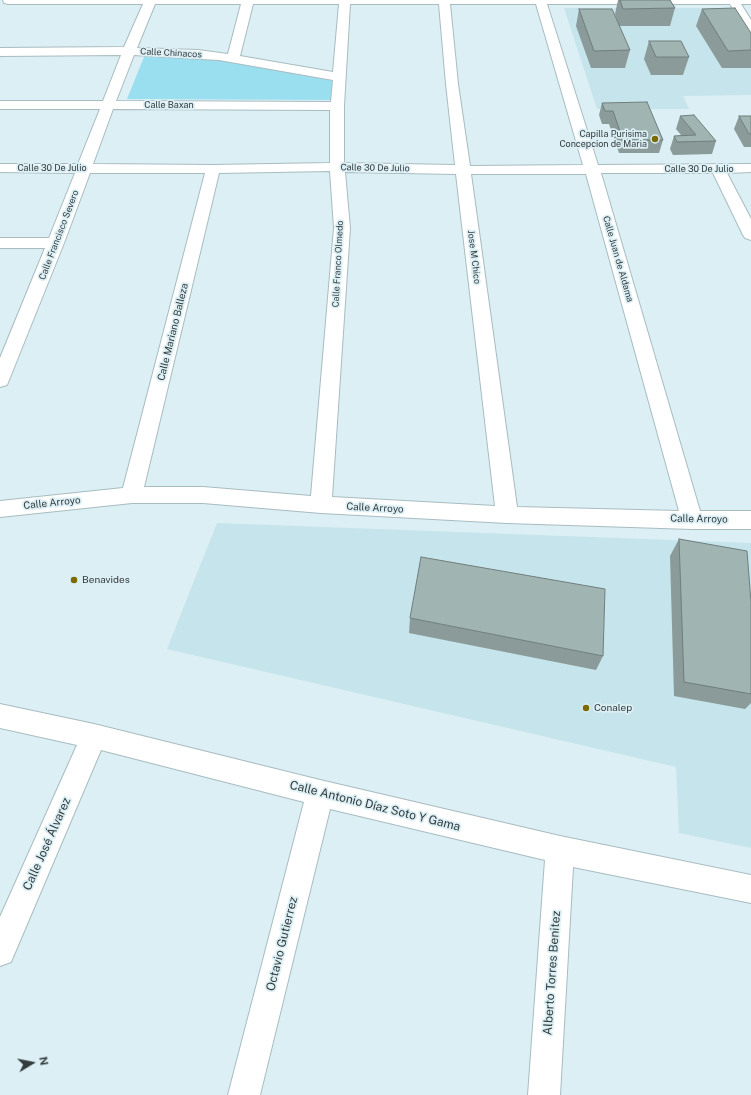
<!DOCTYPE html>
<meta charset="utf-8">
<style>
body{margin:0}
#map{position:relative;width:751px;height:1095px;overflow:hidden;background:#dbeff4;font-family:"Public Sans",sans-serif}
canvas{display:block}
.north{position:absolute;left:12px;top:1043px;width:40px;height:40px;-webkit-text-stroke:3px #dbeff4;paint-order:stroke;rotate:80deg;font-size:11px;font-weight:700;line-height:16px;text-align:center;color:#343c3e}
.north::after{content:'';display:block;margin:auto;width:14px;height:18px;background:#343c3e;clip-path:polygon(50% 0,100% 100%,50% 72%,0 100%)}
</style>
<div id="map">
<canvas width="751" height="1095"></canvas>
<div class="north">N</div>
</div>
<script>
const context = document.querySelector('canvas').getContext('2d');
context.lineJoin = 'round';
function fill(path, color) { context.fillStyle = color; context.fill(path, 'evenodd'); }
const shape = rows => new Path2D(rows.map(r => 'M' + r).join(''));
function stroke(path, color, width, dash) { context.strokeStyle = color; context.lineWidth = width; context.lineCap = dash ? 'butt' : 'round'; context.setLineDash(dash || []); context.stroke(path); }
function write(font, color, halo, rows, align = 'center') {
  context.font = font + ' "Public Sans",sans-serif'; context.lineWidth = 3.5; context.setLineDash([]); context.textBaseline = 'middle'; context.strokeStyle = halo; context.fillStyle = color; for (const [text, x, y, turn = 0] of rows) {
    context.save(); context.translate(x, y); context.rotate((+turn || 0) * Math.PI / 180); context.textAlign = isNaN(turn) ? turn : align; if (halo) context.strokeText(text, 0, 0); context.fillText(text, 0, 0); context.restore();
  }
}
const built = shape([
 [564,8,731,8,751,42,751,95,683,96,689,109,597,109],
 [217,523,751,543,751,848,679,833,676,767,167,649]
]);
const green = shape([
 [144,57,210,58,334,81,334,100,127,99]
]);
const minor = shape([
 [3,0,751,0,751,4,741,4,751,20,751,33,747,32,730,4,547,4,598,165,751,164,751,172,727,173,751,219,751,240,745,238,743,235,713,173,601,173,700,511,751,511,751,529,692,529,507,523,321,513,203,503,132,503,0,517,0,501,123,488,205,173,90,173,64,243,9,380,7,385,0,387,0,358,45,248,0,248,0,238,49,238,75,173,0,172,0,164,78,164,100,109,0,109,0,101,103,101,121,55,0,56,0,48,124,47,143,4,8,4,4,3,3,0],
 [155,4,241,4,228,54,198,50,137,48,155,4],
 [253,4,339,4,333,72,240,56,253,4],
 [350,4,439,4,446,84,455,165,344,163,344,106,350,4],
 [450,4,536,4,583,165,470,166,458,84,450,4],
 [134,55,219,60,333,80,331,102,116,101,134,55],
 [113,109,330,110,330,163,213,165,93,164,113,109],
 [330,171,334,228,311,496,203,487,144,487,219,173,330,171],
 [345,172,456,174,495,506,332,497,350,228,345,172],
 [471,174,586,174,679,511,517,507,471,174],
 [0,704,94,724,320,780,560,836,751,875,751,903,573,867,560,1095,528,1095,545,860,330,809,260,1095,228,1095,304,802,101,750,11,962,0,966,0,917,77,745,0,728,0,704]
]);
const wall = shape([
 [618,0,670,0,675,8,670,26,619,26,615,14],
 [579,9,630,50,625,68,591,68,576,26],
 [702,9,751,33,751,68,722,68,696,26],
 [649,41,689,57,683,75,651,75,644,59],
 [602,103,663,140,659,153,619,153,609,124,602,124,599,115],
 [680,116,716,141,712,154,673,155,670,149,674,136,681,135,676,129],
 [739,116,751,116,751,147,744,147,734,129],
 [679,539,751,602,751,703,745,709,674,696,670,556],
 [410,618,603,656,596,670,409,633]
]);
const building = shape([
 [620,0,670,0,675,8,623,9,620,0],
 [735,8,751,33,751,50,728,51,702,9,735,8],
 [579,9,612,9,630,50,594,51,579,9],
 [649,41,681,41,689,57,656,57,649,41],
 [647,102,663,140,623,140,613,111,605,111,602,103,647,102],
 [694,115,716,141,677,142,674,136,696,135,680,116,694,115],
 [739,116,751,116,751,134,749,134,739,116],
 [679,539,747,551,751,602,751,694,684,682,679,539],
 [421,557,605,589,603,656,410,618,421,557]
]);
const markers = [
 [655,139,4,"#7c6900"],
 [74,580,4,"#7c6900"],
 [586,708,4,"#7c6900"]
];
const farStreetnames = [
 ["Calle Chinacos",171,53,3],
 ["Calle Baxan",169,105],
 ["Calle 30 De Julio",52,168],
 ["Calle 30 De Julio",375,168,1],
 ["Calle 30 De Julio",699,169],
 ["Calle Francisco Severo",59,235,-69],
 ["Jose M Chico",474,257,83],
 ["Calle Juan de Aldama",618,259,74],
 ["Calle Franco Olmedo",338,264,-87]
];
const farPoinames = [
 ["Capilla Purisima",647,134],
 ["Concepcion de Maria",647,144]
];
const streetNames = [
 ["Calle Mariano Balleza",173,332,-76],
 ["Calle Arroyo",52,503,-6],
 ["Calle Arroyo",375,508,3],
 ["Calle Arroyo",699,519,1]
];
const poiNames = [
 ["Benavides",82,580],
 ["Conalep",594,708]
];
const nearStreetnames = [
 ["Calle Antonio Díaz Soto Y Gama",375,806,14],
 ["Calle José Álvarez",47,844,-66],
 ["Octavio Gutierrez",282,944,-76],
 ["Alberto Torres Benitez",552,973,-86]
];
fill(built, '#c6e4eb');
fill(green, '#9adfef');
stroke(minor, '#a8bcc0', 2);
fill(minor, '#fff');
fill(wall, '#8a9b99');
fill(building, '#a0b4b2');
stroke(building, '#707e7d', 1);
for (const [x, y, r, color] of markers) { const dot = new Path2D(); dot.arc(x, y, r, 0, 2 * Math.PI); context.fillStyle = color; context.fill(dot); stroke(dot, '#dbeff4', 1.5); }
write('9px', '#343c3e', '#dbeff4', farStreetnames);
write('9px', '#343c3e', '#dbeff4', farPoinames, 'right');
write('10px', '#343c3e', '#dbeff4', streetNames);
write('10px', '#343c3e', '#dbeff4', poiNames, 'left');
write('12px', '#343c3e', '#dbeff4', nearStreetnames);
</script>
